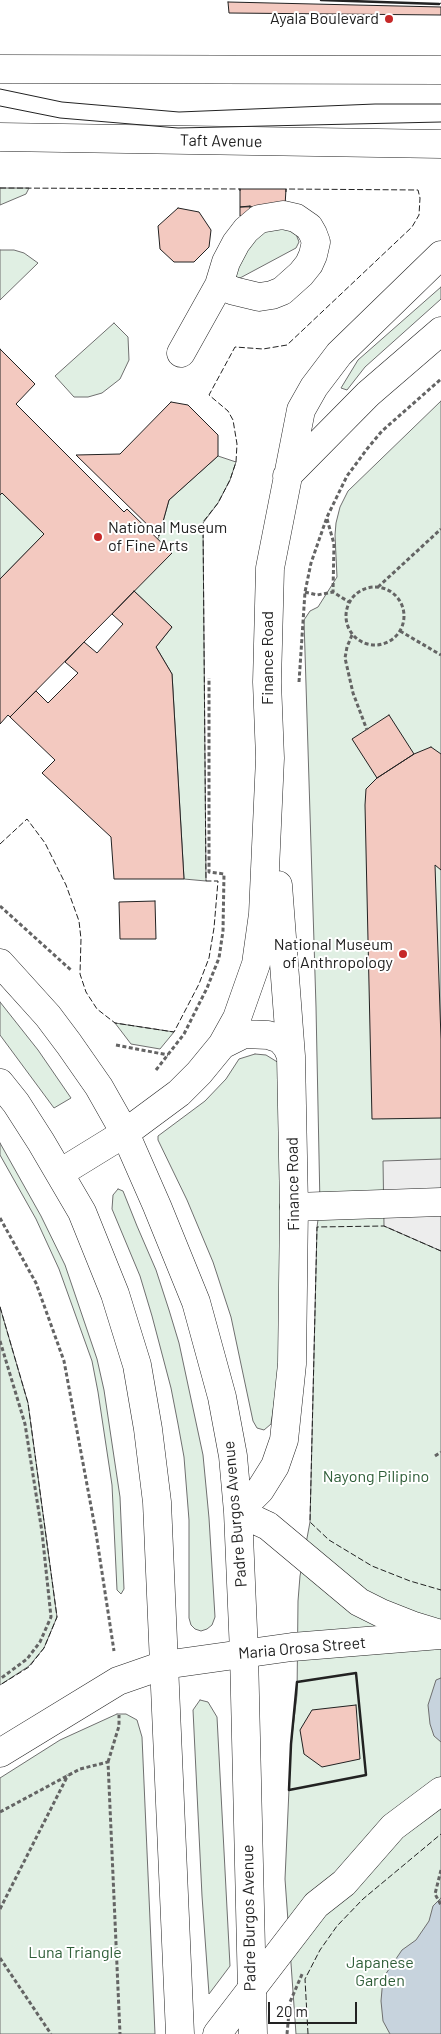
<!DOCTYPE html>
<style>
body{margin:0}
#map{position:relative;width:441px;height:2034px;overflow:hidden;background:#fff;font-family:Barlow,sans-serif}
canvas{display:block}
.scale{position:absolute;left:268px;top:2002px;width:89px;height:22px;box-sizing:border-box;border:2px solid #222;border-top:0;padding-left:6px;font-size:15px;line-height:18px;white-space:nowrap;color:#222;-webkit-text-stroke:4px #fff;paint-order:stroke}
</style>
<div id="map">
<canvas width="441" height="2034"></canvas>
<div class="scale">20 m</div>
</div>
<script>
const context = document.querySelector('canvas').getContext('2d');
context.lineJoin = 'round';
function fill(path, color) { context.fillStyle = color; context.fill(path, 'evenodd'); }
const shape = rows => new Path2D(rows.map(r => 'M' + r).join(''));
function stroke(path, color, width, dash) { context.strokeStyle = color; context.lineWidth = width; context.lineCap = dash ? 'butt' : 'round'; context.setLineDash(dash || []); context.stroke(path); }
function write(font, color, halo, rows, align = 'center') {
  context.font = font + ' Barlow,sans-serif'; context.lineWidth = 4; context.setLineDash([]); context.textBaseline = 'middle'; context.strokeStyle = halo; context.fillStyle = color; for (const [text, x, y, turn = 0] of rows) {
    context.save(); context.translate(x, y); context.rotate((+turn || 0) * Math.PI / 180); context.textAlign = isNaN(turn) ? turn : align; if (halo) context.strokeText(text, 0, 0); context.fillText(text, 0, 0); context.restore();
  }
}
const green = shape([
 [0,188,29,188,26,194,0,205,0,188],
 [283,225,296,234,299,242,296,248,240,278,236,278,232,272,259,228,283,225],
 [0,250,14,250,24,253,38,263,0,300,0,250],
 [441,287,441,299,365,367,347,390,341,388,358,360,441,287],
 [114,323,128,337,129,360,120,379,102,393,88,397,74,397,55,376,114,323],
 [441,401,441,2034,296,2034,285,1879,291,1744,297,1695,298,1601,300,1576,310,1522,317,1227,320,1205,316,1007,304,620,310,611,318,607,337,577,335,535,336,523,340,507,348,491,441,401],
 [218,456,236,462,230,480,218,503,203,523,206,881,184,879,172,674,156,647,172,627,134,591,159,536,169,500,218,456],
 [2,493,44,534,0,579,0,495,2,493],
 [0,1002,38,1050,71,1098,54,1108,0,1035,0,1002],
 [115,1023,174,1032,160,1049,131,1044,115,1023],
 [255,1054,266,1055,279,1063,282,1351,271,1424,264,1430,257,1428,253,1421,231,1317,213,1262,187,1200,158,1140,158,1136,205,1101,226,1079,239,1059,255,1054],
 [0,1143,41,1216,65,1265,97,1359,104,1390,120,1497,124,1589,121,1594,117,1590,112,1485,98,1392,92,1361,59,1269,36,1219,0,1155,0,1143],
 [118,1189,123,1191,137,1226,156,1270,169,1310,179,1343,203,1455,209,1518,215,1617,212,1625,207,1629,201,1631,195,1629,191,1625,189,1618,189,1520,184,1457,178,1424,171,1388,152,1316,140,1276,112,1209,113,1195,118,1189],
 [0,1307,28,1403,57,1617,44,1648,29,1666,0,1685,0,1307],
 [200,1700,208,1702,217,1717,230,1966,209,1994,202,1896,193,1710,200,1700],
 [117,1714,126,1714,137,1720,142,1737,155,2034,0,2034,0,1778,60,1740,117,1714]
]);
const parking = shape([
 [441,1159,441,1251,384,1226,383,1161,441,1159]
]);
const water = shape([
 [441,1678,441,1742,434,1736,430,1724,428,1705,436,1680,441,1678],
 [441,1898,441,2034,390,2034,383,2021,381,2001,383,1978,402,1950,416,1940,429,1921,433,1906,441,1898]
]);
const building = shape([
 [228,2,441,7,441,15,229,13,228,2],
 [240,189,286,189,285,206,240,207,240,189],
 [250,206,250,216,240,216,240,207,250,206],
 [178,208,199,212,211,230,209,247,194,262,174,262,160,249,158,226,178,208],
 [0,349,35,384,16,404,124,512,127,509,172,553,10,717,8,715,0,724,0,579,44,534,2,493,0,495,0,349],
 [171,402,188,405,218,435,218,456,169,500,159,536,76,455,120,454,171,402],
 [134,591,172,627,156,647,172,674,184,879,114,879,111,837,42,773,55,760,10,717,36,691,48,703,78,673,65,662,84,642,97,653,123,624,112,614,134,591],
 [389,715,414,754,377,778,352,739,389,715],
 [431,747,441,754,441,870,435,865,441,1039,441,1118,372,1119,365,805,366,789,377,778,414,754,431,747],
 [155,901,156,939,120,939,119,902,155,901],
 [356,1705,360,1759,322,1767,304,1754,300,1730,312,1710,356,1705]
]);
const path = shape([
 [327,519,334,544,333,592],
 '346 616a29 29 0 1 1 58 0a29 29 0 1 1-58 0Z',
 [378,587,441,529],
 [305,592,317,595,333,592,349,602],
 [400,631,441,655],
 [352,635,347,647,345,658,353,693,367,730],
 [299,682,305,592,311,563,327,517,347,476,367,449,382,431,441,379],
 [0,906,72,971],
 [116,1045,168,1055],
 [156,1070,184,1034,207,988,219,958,223,931,224,874,209,872,209,678],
 [0,1218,36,1283,64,1361,96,1533,114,1651],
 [0,1341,25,1424,42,1532,51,1617,40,1642,27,1659,0,1679],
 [435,1456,441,1452],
 [108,1762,119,1726,119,1715],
 [0,1812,80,1769,108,1762,120,2034],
 [441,1870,435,1894,441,1905],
 [0,1909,68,1775],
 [0,1958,51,2034],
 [287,2034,290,2002,303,1972]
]);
const minor = shape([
 [181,353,219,285,234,291,259,297,272,295,282,291,301,274,309,264,313,255,316,242,313,234,309,227,296,218,283,215,259,219,246,230,236,243,226,262,219,285],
 [294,1207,441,1202],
 [0,1753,118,1681,164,1665,292,1647,441,1635],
 [217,2034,316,1905,344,1883,393,1827,441,1791]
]);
const major = shape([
 [0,69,441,70],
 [0,137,441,144],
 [287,476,368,394,441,331],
 [0,963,48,1016,69,1044,99,1087,125,1133,157,1206,196,1302,222,1397,233,1456,238,1512,244,1653,253,2034],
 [222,1045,244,1034,268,1035,280,1039,287,1047,291,1056],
 [0,1083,16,1103,41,1142,82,1212,115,1294,137,1365,148,1429,157,1502,180,2034],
 [60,1173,125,1133,179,1093,199,1073,222,1045,237,1018,256,964,263,914,270,758,267,682,270,568,301,410,314,387,339,354,441,255],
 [238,1512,260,1490,275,1466,284,1440,292,1364,294,1207,291,1056,278,885],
 [238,1512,268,1526,359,1602,381,1613,414,1626,441,1634]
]);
const tram = shape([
 [0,89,62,102,179,112,375,104,441,104],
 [0,106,60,118,178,128,441,122]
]);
const fence = shape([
 [439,4,441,3],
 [0,188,240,189,240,191],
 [0,844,27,819,45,843,66,885,79,921,81,939,80,974,86,992,97,1009,115,1023,174,1032,199,984,209,958,214,928,218,881,206,881,203,522,218,503,230,480,236,462,237,444,233,420,228,411,209,395,235,347,263,349,287,345,412,227,419,215,420,198,418,190,286,189,286,192],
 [441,1251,384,1226,317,1227,310,1522,329,1540,372,1566,410,1581,441,1590],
 [0,1307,28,1403,57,1617,44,1648,29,1667,0,1685],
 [308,2034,305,1979,320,1950,337,1926,363,1899,441,1834]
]);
const wall = shape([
 [321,0,439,4],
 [356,1673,366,1775,289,1790,291,1744,297,1682,356,1673]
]);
const markers = [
 [389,19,5,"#c62828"],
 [98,537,5,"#c62828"],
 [403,954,5,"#c62828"]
];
const poiNames = [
 ["Ayala Boulevard",379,19],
 ["National Museum",108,528,"left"],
 ["of Fine Arts",108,546,"left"],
 ["National Museum",393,945],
 ["of Anthropology",393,963]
];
const streetNames = [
 ["Taft Avenue",221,141,1],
 ["Finance Road",268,658,-90],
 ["Finance Road",293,1184,-91],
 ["Padre Burgos Avenue",235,1514,-95],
 ["Maria Orosa Street",302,1648,-5],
 ["Padre Burgos Avenue",249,1918,-91]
];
const parkNames = [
 ["Nayong Pilipino",376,1477],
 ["Luna Triangle",75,1953],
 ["Japanese",380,1963],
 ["Garden",380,1981]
];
fill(green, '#e0efe3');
stroke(green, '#6f6f6f', 1);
fill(parking, '#ededed');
stroke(parking, '#6f6f6f', 1);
fill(water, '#c7d3dd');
stroke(water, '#6f6f6f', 1);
fill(building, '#f3c9c0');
stroke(building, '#222', 1);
stroke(minor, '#222', 29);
stroke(major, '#222', 29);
stroke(path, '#646464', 3, [4, 2.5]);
stroke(minor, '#fff', 28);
stroke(major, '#fff', 28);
stroke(tram, '#222', 1);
stroke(fence, '#222', 1, [6, 2.5]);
stroke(wall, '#222', 2.5);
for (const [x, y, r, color] of markers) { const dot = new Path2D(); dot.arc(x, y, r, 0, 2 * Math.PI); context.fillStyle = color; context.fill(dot); stroke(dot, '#fff', 2); }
write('16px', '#222', '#fff', poiNames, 'right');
write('16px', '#222', '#fff', streetNames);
write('16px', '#2f5e38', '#fff', parkNames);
</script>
